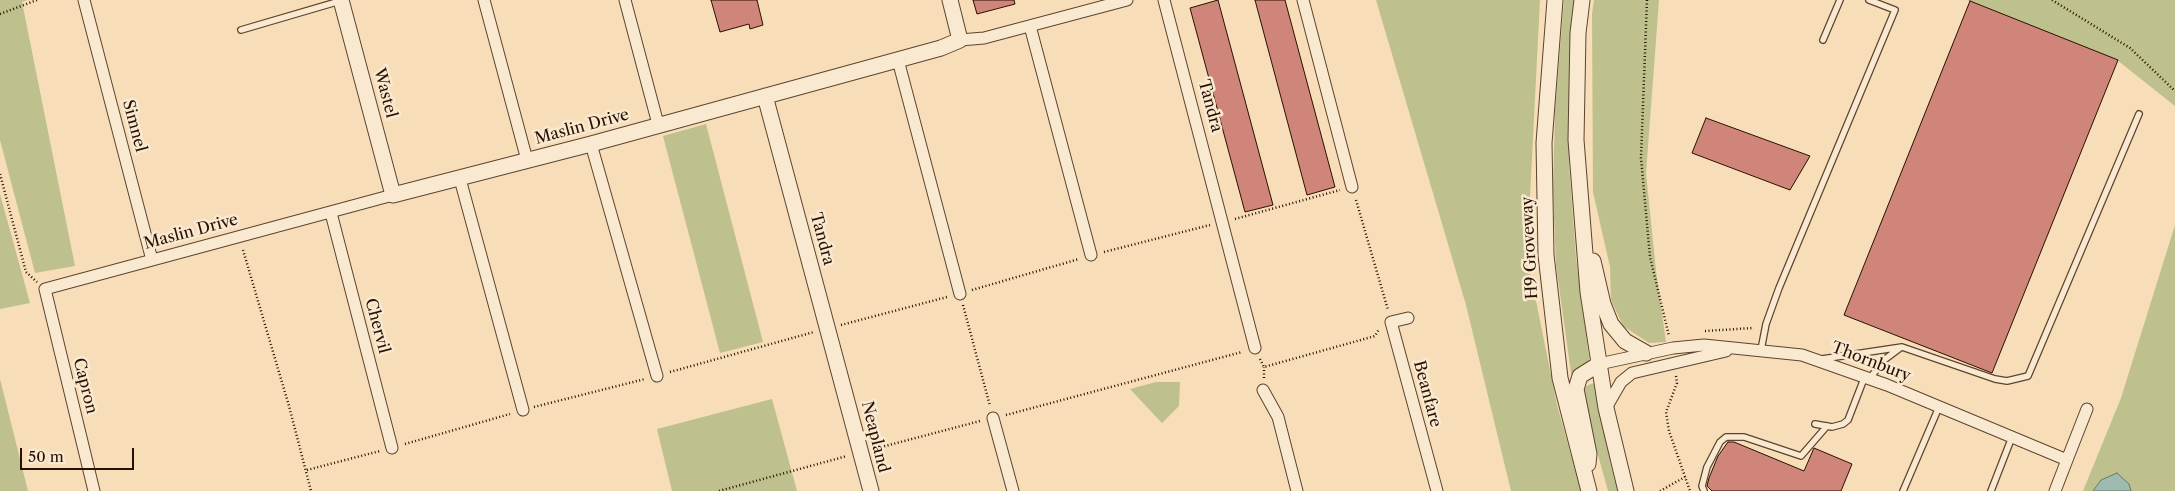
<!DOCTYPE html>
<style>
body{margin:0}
#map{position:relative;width:2175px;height:491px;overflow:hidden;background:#f7ddb8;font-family:"Libre Caslon Text",serif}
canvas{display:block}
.scale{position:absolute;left:20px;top:448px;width:114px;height:22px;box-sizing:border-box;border:2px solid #281100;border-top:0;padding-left:6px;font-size:15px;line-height:18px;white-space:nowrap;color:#281100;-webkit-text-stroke:4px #fae9d1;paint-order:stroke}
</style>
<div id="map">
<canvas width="2175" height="491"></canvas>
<div class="scale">50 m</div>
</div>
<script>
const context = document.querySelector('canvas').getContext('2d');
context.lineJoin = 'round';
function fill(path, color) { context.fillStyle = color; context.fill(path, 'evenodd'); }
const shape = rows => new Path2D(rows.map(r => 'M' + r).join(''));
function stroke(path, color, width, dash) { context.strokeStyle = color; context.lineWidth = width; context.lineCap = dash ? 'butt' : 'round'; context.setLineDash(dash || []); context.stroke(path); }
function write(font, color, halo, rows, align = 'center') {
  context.font = font + ' "Libre Caslon Text",serif'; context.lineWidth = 5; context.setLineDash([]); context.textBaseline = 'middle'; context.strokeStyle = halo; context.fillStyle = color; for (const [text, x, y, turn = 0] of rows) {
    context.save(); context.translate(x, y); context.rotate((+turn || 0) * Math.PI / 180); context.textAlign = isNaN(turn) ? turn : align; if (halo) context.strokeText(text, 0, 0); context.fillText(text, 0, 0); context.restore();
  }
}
const green = shape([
 [0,0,27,0,22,2,75,266,35,273,0,140],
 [1376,0,1540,0,1527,256,1557,405,1581,491,1511,491,1466,305],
 [1564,0,1575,0,1570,61,1569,164,1576,258,1589,357,1589,360,1572,380,1556,265,1553,191,1555,111],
 [1594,0,1659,0,1646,173,1656,271,1666,342,1649,343,1623,326,1611,300,1610,267,1593,192,1592,14],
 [1967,0,2175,0,2175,106,2117,60],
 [706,124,763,342,720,353,663,136],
 [0,194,30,303,0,309],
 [2175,225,2175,491,2083,491,2121,398],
 [0,379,28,491,0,491],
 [1156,382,1180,382,1179,406,1162,423,1130,389],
 [1594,383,1611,466,1618,491,1608,491,1588,419,1584,390,1586,386],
 [772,399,797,491,672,491,657,429]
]);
const water = shape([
 [2117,473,2129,484,2131,491,2093,491,2101,480,2117,473]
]);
const building = shape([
 [711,0,757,0,763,25,750,29,749,24,720,32,711,0],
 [973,0,1014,0,1015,4,977,14,973,0],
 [1218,0,1273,205,1245,212,1190,8,1218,0],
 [1255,0,1285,0,1335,187,1307,195,1255,0],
 [1970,1,2118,60,1992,373,1844,315,1970,1],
 [1706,118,1810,156,1790,190,1692,153,1706,118],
 [1728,442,1734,442,1804,471,1814,448,1852,464,1841,491,1712,491,1707,486,1709,478,1718,456,1728,442]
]);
const path = shape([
 [1647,0,1641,158,1650,257,1669,336],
 [2052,0,2130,48,2175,91],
 [0,14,37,0],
 [0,174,26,272,37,282],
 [1356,200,1388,310],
 [1235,219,1340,190],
 [243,250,289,406,311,491],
 [1104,252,1210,225],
 [972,290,1079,259],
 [963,305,990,406],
 [841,325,947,297],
 [1705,331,1753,328],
 [1260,359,1264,367,1375,336,1379,329],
 [670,372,814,332],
 [1676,376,1677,383,1666,412,1669,431,1690,491],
 [1264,378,1264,367],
 [534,407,645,379],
 [1006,415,1242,352],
 [405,444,510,414],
 [874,449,980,421],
 [307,470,380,451],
 [719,491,847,456],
 [1660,491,1685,477]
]);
const service = shape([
 [241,30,340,1],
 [1823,40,1840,0],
 [1761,350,1766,324,1779,288,1895,10,1869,0],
 [1822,359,1902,347,1995,379,2007,381,2028,376,2139,114],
 [1870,378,1884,360,1900,348],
 [1815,424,1832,427,1843,424,1848,420,1865,376],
 [1704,491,1702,486,1707,467,1720,442,1726,437,1744,437,1801,456,1827,426],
 [1903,491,1939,407],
 [1991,491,2012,437]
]);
const minor = shape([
 [84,0,152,260],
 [484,0,527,160],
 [625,0,658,124],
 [1164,0,1255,348],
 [1303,0,1352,187],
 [1030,26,1091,255],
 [960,40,984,38,1127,0],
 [898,60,960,294],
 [591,144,657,376],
 [460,179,523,410],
 [331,213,392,448],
 [1408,318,1391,322,1437,491],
 [1599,364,1673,348,1704,345,1802,355,1887,385,2067,460,2087,409],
 [1263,390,1278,417,1297,491],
 [1606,408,1621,382,1632,373,1726,351],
 [993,418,1013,491],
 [94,491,45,289,393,195],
 [2055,491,2067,460]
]);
const tertiary = shape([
 [341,0,393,195,591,144,941,48,960,40,950,0],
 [1555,0,1544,143,1546,255,1560,378,1589,491],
 [1582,0,1578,33,1576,140,1588,292,1606,408,1626,491],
 [765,96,871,491],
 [1593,261,1603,304,1611,324,1625,341,1646,353],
 [1588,464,1589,454,1576,389,1580,376,1599,364]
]);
const streetNames = [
 ["Wastel",385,93,75],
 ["Tandra",1210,106,75],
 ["Simnel",134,126,75],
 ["Maslin Drive",582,127,-15],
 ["Maslin Drive",191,232,-15],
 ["Tandra",822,239,75],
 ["H9 Groveway",1530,248,-93],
 ["Chervil",377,326,75],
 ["Thornbury",1871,362,21],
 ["Capron",85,386,76],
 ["Beanfare",1427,394,75],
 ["Neapland",875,437,76]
];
fill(green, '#bec08e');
fill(water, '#9dbbb1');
stroke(water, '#6e776a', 1);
fill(building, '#d0857a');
stroke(building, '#281100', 1);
stroke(service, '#5c442e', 8);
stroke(minor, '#5c442e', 13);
stroke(tertiary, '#5c442e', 17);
stroke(path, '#281100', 2.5, [1, 2.5]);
stroke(service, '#fae9d1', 5.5);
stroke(minor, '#fae9d1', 11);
stroke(tertiary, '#fae9d1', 15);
write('16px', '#281100', '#fae9d1', streetNames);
</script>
